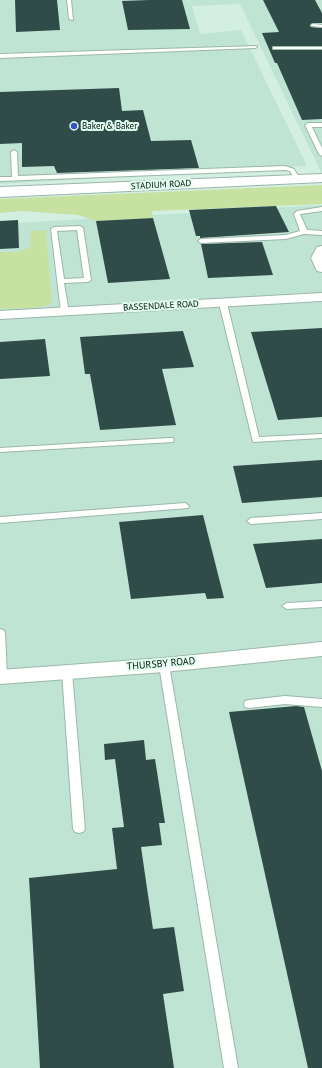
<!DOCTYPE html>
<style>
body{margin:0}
canvas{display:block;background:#d3efe2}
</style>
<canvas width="322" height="1068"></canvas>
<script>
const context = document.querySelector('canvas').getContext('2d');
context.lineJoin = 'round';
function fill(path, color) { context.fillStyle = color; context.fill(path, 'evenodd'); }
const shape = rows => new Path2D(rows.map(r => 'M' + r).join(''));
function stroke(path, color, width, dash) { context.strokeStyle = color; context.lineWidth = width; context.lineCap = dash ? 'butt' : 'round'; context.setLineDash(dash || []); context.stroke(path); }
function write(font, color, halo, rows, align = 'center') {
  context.font = font + ' "PT Sans",sans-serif'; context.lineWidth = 4; context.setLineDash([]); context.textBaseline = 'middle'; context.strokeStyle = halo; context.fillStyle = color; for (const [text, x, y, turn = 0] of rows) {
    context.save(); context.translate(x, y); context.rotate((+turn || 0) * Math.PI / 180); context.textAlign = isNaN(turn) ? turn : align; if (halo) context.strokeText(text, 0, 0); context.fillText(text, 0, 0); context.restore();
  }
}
const built = shape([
 [0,0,186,0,192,6,200,34,241,30,307,166,0,184],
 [187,0,322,0,322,174,240,4,193,6],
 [322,205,322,1068,0,1068,0,224]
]);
const green = shape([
 [322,185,322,204,152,211,153,218,96,221,78,215,22,211,0,213,0,199],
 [46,230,52,302,47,306,30,308,0,309,0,252,15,252,30,248,31,231]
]);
const building = shape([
 [15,0,57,0,60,30,16,32],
 [149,0,182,0,190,29,128,30,122,1],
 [263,0,315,0,322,13,322,23,313,23,310,25,311,27,322,28,322,46,273,46,272,47,273,50,322,50,322,119,302,120,277,63,275,63,262,33,279,32],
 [119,88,122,111,143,110,151,141,191,140,199,168,57,173,54,166,22,167,22,143,0,144,0,92],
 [276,206,289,232,200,238,200,236,196,236,189,210],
 [153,218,170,279,108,283,96,221],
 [18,220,19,248,0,249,0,221],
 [262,242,273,275,208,278,201,244],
 [322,328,322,417,278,420,251,332],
 [183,331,194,367,162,369,176,425,100,430,90,374,85,374,80,337],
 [45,339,50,376,0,379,0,342],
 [322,460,322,497,242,503,233,466],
 [203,515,224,598,207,599,205,593,131,599,119,522],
 [322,539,322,583,266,588,253,544],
 [296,706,304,707,322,771,322,1068,308,1068,229,712],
 [144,740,146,760,155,759,165,823,159,823,162,845,141,847,153,929,174,927,184,991,163,994,174,1068,40,1068,29,878,117,869,112,828,124,827,115,759,105,760,104,744]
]);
const service = shape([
 [67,0,71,0,73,20,69,19,67,0],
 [313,24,322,25,322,27,311,26,311,25,313,24],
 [257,46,257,47,255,48,0,58,0,54,257,46],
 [275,47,322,47,322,49,273,49,273,47,275,47],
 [308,123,322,123,322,127,312,127,322,148,322,156,319,154,305,125,308,123],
 [14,150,17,152,18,176,285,166,294,169,300,179,295,180,290,171,285,170,0,181,0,177,12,177,11,152,14,150],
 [322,207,322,211,300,214,307,230,322,231,322,235,304,234,286,239,201,243,198,241,201,239,286,235,300,231,294,214,297,211,322,207],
 [80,226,83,228,91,280,88,282,64,283,69,312,65,314,61,312,51,229,54,227,80,226],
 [77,230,84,278,64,279,57,231,77,230],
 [220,301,223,301,227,303,259,437,322,434,322,438,253,442,219,303,220,301],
 [170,438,173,438,174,440,173,442,0,452,0,448,170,438],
 [185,503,189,506,188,508,0,523,0,517,185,503],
 [322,513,322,519,251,524,247,521,251,518,322,513],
 [322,601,322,607,287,609,282,606,287,603,322,601],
 [0,629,3,630,5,632,7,677,6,680,2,681,0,680,0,629],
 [164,662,168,663,169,665,238,1068,224,1068,159,665,160,663,164,662],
 [67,668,71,670,72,672,85,829,83,832,79,833,75,832,73,829,62,672,63,670,67,668],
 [285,696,322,699,322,707,285,704,249,708,245,707,244,704,245,701,249,700,285,696]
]);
const minor = shape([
 [322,246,322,272,317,271,311,258,317,247,322,246],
 [322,293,322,301,0,319,0,311,322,293],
 [322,642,322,656,164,672,0,684,0,670,164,658,322,642]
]);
const tertiary = shape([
 [322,174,322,182,0,197,0,187,322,174]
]);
const markers = [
 [74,126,4,"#3552c3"]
];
const farPoinames = [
 ["Baker & Baker",82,126]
];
const farStreetnames = [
 ["STADIUM ROAD",161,185,-3],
 ["BASSENDALE ROAD",161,306,-3]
];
const streetNames = [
 ["THURSBY ROAD",161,664,-5]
];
fill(built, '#bfe4d3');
fill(green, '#c7e1a1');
fill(building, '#304c49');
stroke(service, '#9bb7aa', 2);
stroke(minor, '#9bb7aa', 2);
stroke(tertiary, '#9bb7aa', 2);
fill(service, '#fff');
fill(minor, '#fff');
fill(tertiary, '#fff');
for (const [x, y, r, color] of markers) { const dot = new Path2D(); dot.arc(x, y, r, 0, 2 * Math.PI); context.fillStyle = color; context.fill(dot); stroke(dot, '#e0fdf0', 1.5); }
write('9px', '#08120e', '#e0fdf0', farPoinames, 'left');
write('9px', '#08120e', '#e0fdf0', farStreetnames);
write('10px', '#08120e', '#e0fdf0', streetNames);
</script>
